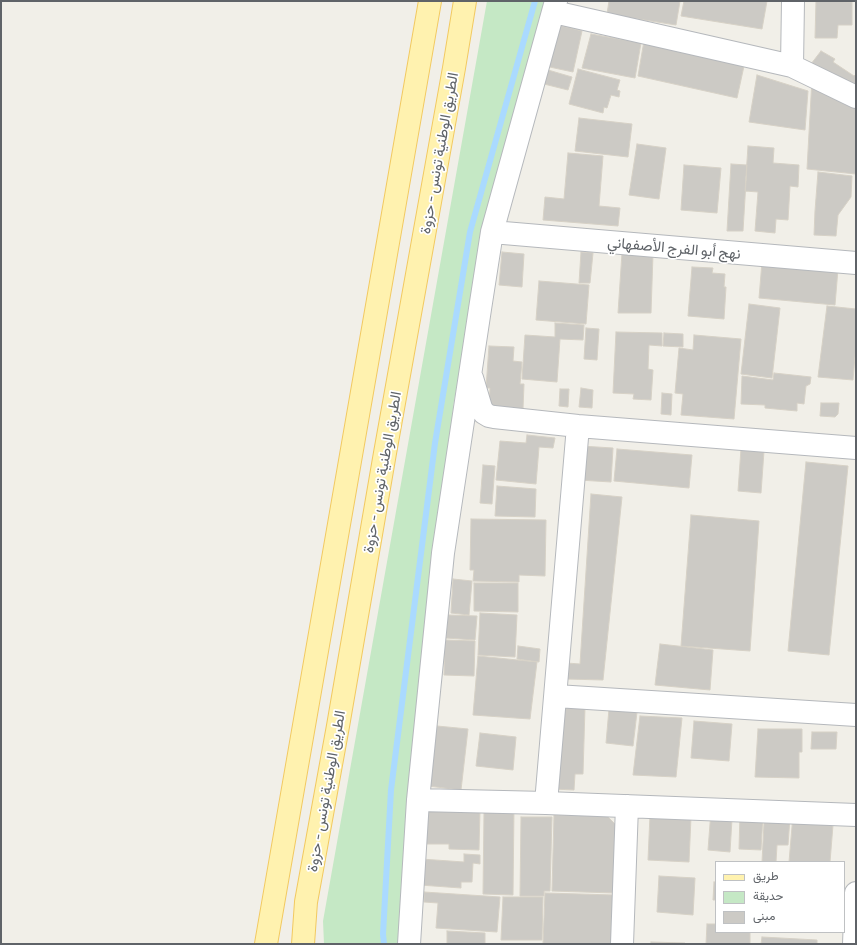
<!DOCTYPE html>
<meta charset="utf-8">
<style>
body{margin:0}
#map{position:relative;width:857px;height:945px;overflow:hidden;background:#f1efe8;font-family:Commissioner,Vazirmatn,sans-serif}
canvas{display:block}
.frame{position:absolute;inset:0;border:2px solid #5f6368;pointer-events:none}
.legend{position:absolute;left:715px;top:861px;width:130px;height:72px;box-sizing:border-box;background:#fff;border:1px solid #bfc1c3;margin:0;padding:5px 7px;list-style:none;font-size:12px;color:#5f6368}
.legend li{display:flex;align-items:center;gap:8px;height:20px}
.legend b{width:20px;border:1px solid #bfc1c3}
</style>
<div id="map">
<canvas width="857" height="945"></canvas>
<div class="frame"></div>
<ul class="legend">
<li><b style="height:5px;background:#fff2af"></b>طريق</li>
<li><b style="height:11px;background:#c5e8c5"></b>حديقة</li>
<li><b style="height:11px;background:#cccac5"></b>مبنى</li>
</ul>
</div>
<script>
const context = document.querySelector('canvas').getContext('2d');
context.lineJoin = 'round';
function fill(path, color) { context.fillStyle = color; context.fill(path, 'evenodd'); }
const shape = rows => new Path2D(rows.map(r => 'M' + r).join(''));
function stroke(path, color, width, dash) { context.strokeStyle = color; context.lineWidth = width; context.lineCap = dash ? 'butt' : 'round'; context.setLineDash(dash || []); context.stroke(path); }
function write(font, color, halo, rows, align = 'center') {
  context.font = font + ' Commissioner,Vazirmatn,sans-serif'; context.lineWidth = 3.5; context.setLineDash([]); context.textBaseline = 'middle'; context.strokeStyle = halo; context.fillStyle = color; for (const [text, x, y, turn = 0] of rows) {
    context.save(); context.translate(x, y); context.rotate((+turn || 0) * Math.PI / 180); context.textAlign = isNaN(turn) ? turn : align; if (halo) context.strokeText(text, 0, 0); context.fillText(text, 0, 0); context.restore();
  }
}
const green = shape([
 [487,1,546,1,487,229,454,401,431,600,404,944,324,944,323,921]
]);
const stream = shape([
 [384,944,383,934,391,790,435,443,470,232,535,1]
]);
const building = shape([
 [609,1,680,1,676,25,607,14,609,1],
 [684,1,767,1,762,29,681,16,684,1],
 [816,1,852,2,852,25,838,25,837,38,815,38,816,1],
 [555,24,582,31,573,72,545,66,555,24],
 [591,34,641,43,635,78,582,68,591,34],
 [645,35,746,57,737,98,638,76,645,35],
 [821,51,835,59,833,62,854,76,856,74,856,94,811,64,821,51],
 [578,69,620,80,617,90,620,91,619,97,611,95,607,108,604,107,603,113,569,104,578,69],
 [548,70,572,77,568,90,544,84,548,70],
 [757,75,808,91,805,130,749,122,757,75],
 [812,79,856,107,856,174,807,169,812,79],
 [579,118,632,124,628,157,575,151,579,118],
 [637,144,666,148,659,199,629,195,637,144],
 [748,146,774,148,773,163,799,165,798,187,790,186,788,220,776,219,775,233,755,231,758,192,745,191,748,146],
 [568,153,603,156,599,206,620,208,618,226,543,220,545,197,564,199,568,153],
 [731,164,747,165,743,231,727,231,731,164],
 [684,165,721,168,717,213,681,210,684,165],
 [818,172,852,176,851,197,838,215,836,236,814,235,815,211,818,172],
 [502,252,524,254,522,287,499,285,502,252],
 [581,252,593,253,590,283,579,283,581,252],
 [622,253,653,254,651,313,618,313,622,253],
 [762,262,838,269,835,305,759,298,762,262],
 [692,267,713,268,712,273,725,274,724,287,726,287,724,319,688,316,692,267],
 [539,281,589,285,586,324,536,320,539,281],
 [749,304,780,308,772,378,741,374,749,304],
 [827,306,856,309,856,345,853,380,818,377,827,306],
 [555,323,584,325,583,340,560,339,557,382,522,379,525,335,555,337,555,323],
 [586,328,599,329,597,360,584,359,586,328],
 [616,332,662,333,662,346,649,345,648,369,653,370,651,400,633,399,634,394,613,393,616,332],
 [664,333,683,334,683,347,663,346,664,333],
 [694,335,741,339,734,419,681,415,683,394,675,393,679,348,693,350,694,335],
 [489,346,514,347,513,361,522,362,520,384,524,384,523,409,489,407,490,388,486,388,489,346],
 [774,373,811,377,810,384,806,386,804,404,797,403,797,411,765,408,765,405,741,404,742,376,773,380,774,373],
 [581,388,593,390,592,408,579,407,581,388],
 [560,389,569,389,568,407,559,406,560,389],
 [662,393,672,394,671,415,661,414,662,393],
 [821,403,839,403,838,414,835,417,820,416,821,403],
 [527,435,555,438,553,448,539,447,536,484,496,480,500,441,526,443,527,435],
 [581,446,613,448,611,482,579,480,581,446],
 [617,449,692,455,689,488,614,481,617,449],
 [741,449,764,451,761,493,738,491,741,449],
 [806,462,848,466,829,655,788,651,806,462],
 [483,465,495,466,492,504,480,503,483,465],
 [497,486,536,489,535,517,495,516,497,486],
 [591,494,622,497,603,680,566,679,567,663,580,664,591,494],
 [691,515,759,521,750,651,681,646,691,515],
 [471,519,546,520,545,576,519,575,519,582,473,581,474,570,470,570,471,519],
 [453,579,472,581,469,615,451,613,453,579],
 [474,583,518,583,518,612,474,611,474,583],
 [480,613,517,615,515,657,478,655,480,613],
 [448,615,477,616,475,640,446,638,448,615],
 [445,640,475,641,474,676,444,675,445,640],
 [660,644,713,650,710,690,655,685,660,644],
 [518,646,540,649,539,662,517,659,518,646],
 [478,656,537,662,530,719,473,715,478,656],
 [557,706,585,707,583,774,575,774,574,790,554,789,557,706],
 [609,709,637,712,633,746,606,743,609,709],
 [640,716,682,718,676,777,633,775,640,716],
 [694,721,732,724,729,761,691,758,694,721],
 [437,726,468,729,461,790,428,786,437,726],
 [758,729,802,729,802,752,799,752,799,778,755,777,758,729],
 [812,732,837,732,836,749,811,749,812,732],
 [480,733,516,737,513,770,476,766,480,733],
 [514,807,513,895,483,894,484,812,514,807],
 [422,808,480,810,479,850,449,849,449,844,420,844,422,808],
 [711,811,732,819,730,852,708,850,711,811],
 [740,814,763,815,761,850,739,849,740,814],
 [554,815,607,816,617,826,615,893,552,891,554,815],
 [650,815,691,817,689,862,648,860,650,815],
 [793,815,833,825,830,862,789,862,793,815],
 [521,817,552,817,550,891,544,891,544,896,520,896,521,817],
 [790,818,788,845,777,845,776,862,762,862,764,823,769,823,790,818],
 [464,854,480,855,480,864,473,863,472,882,461,882,461,888,420,885,421,859,464,862,464,854],
 [659,876,695,878,693,915,657,912,659,876],
 [714,882,716,882,716,900,713,900,714,882],
 [424,892,500,897,497,932,436,928,438,903,424,902,424,892],
 [545,893,614,895,612,944,543,944,545,893],
 [503,897,543,897,542,940,501,940,503,897],
 [707,924,716,924,716,932,750,932,750,944,706,944,707,924],
 [447,931,485,933,485,944,447,944,447,931],
 [762,937,817,940,817,944,761,944,762,937],
 [651,942,685,943,685,944,651,944,651,942]
]);
const minor = shape([
 [554,12,792,66,856,97],
 [792,66,793,1],
 [492,232,856,263],
 [472,378,481,408,484,413,489,416,494,417,578,426,856,448],
 [556,696,856,715],
 [418,800,546,803,856,815],
 [546,803,578,426],
 [409,944,418,800,443,553,480,309,492,232,556,1],
 [622,944,627,806],
 [854,944,856,893]
]);
const major = shape([
 [266,944,430,1],
 [303,944,306,902,338,726,385,453,454,68,465,1]
]);
const streetNames = [
 ["الطريق الوطنية تونس - حزوة",439,153,-80],
 ["نهج أبو الفرج الأصفهاني",674,248,5],
 ["الطريق الوطنية تونس - حزوة",382,472,-80],
 ["الطريق الوطنية تونس - حزوة",326,791,-80]
];
fill(green, '#c5e8c5');
stroke(stream, '#aadaff', 6);
fill(building, '#cccac5');
stroke(building, '#d6d1c6', 1);
stroke(minor, '#b5b8bc', 24);
stroke(major, '#f2c960', 24);
stroke(minor, '#fff', 22);
stroke(major, '#fff2af', 22);
write('15px', '#5f6368', '#fff', streetNames);
</script>
